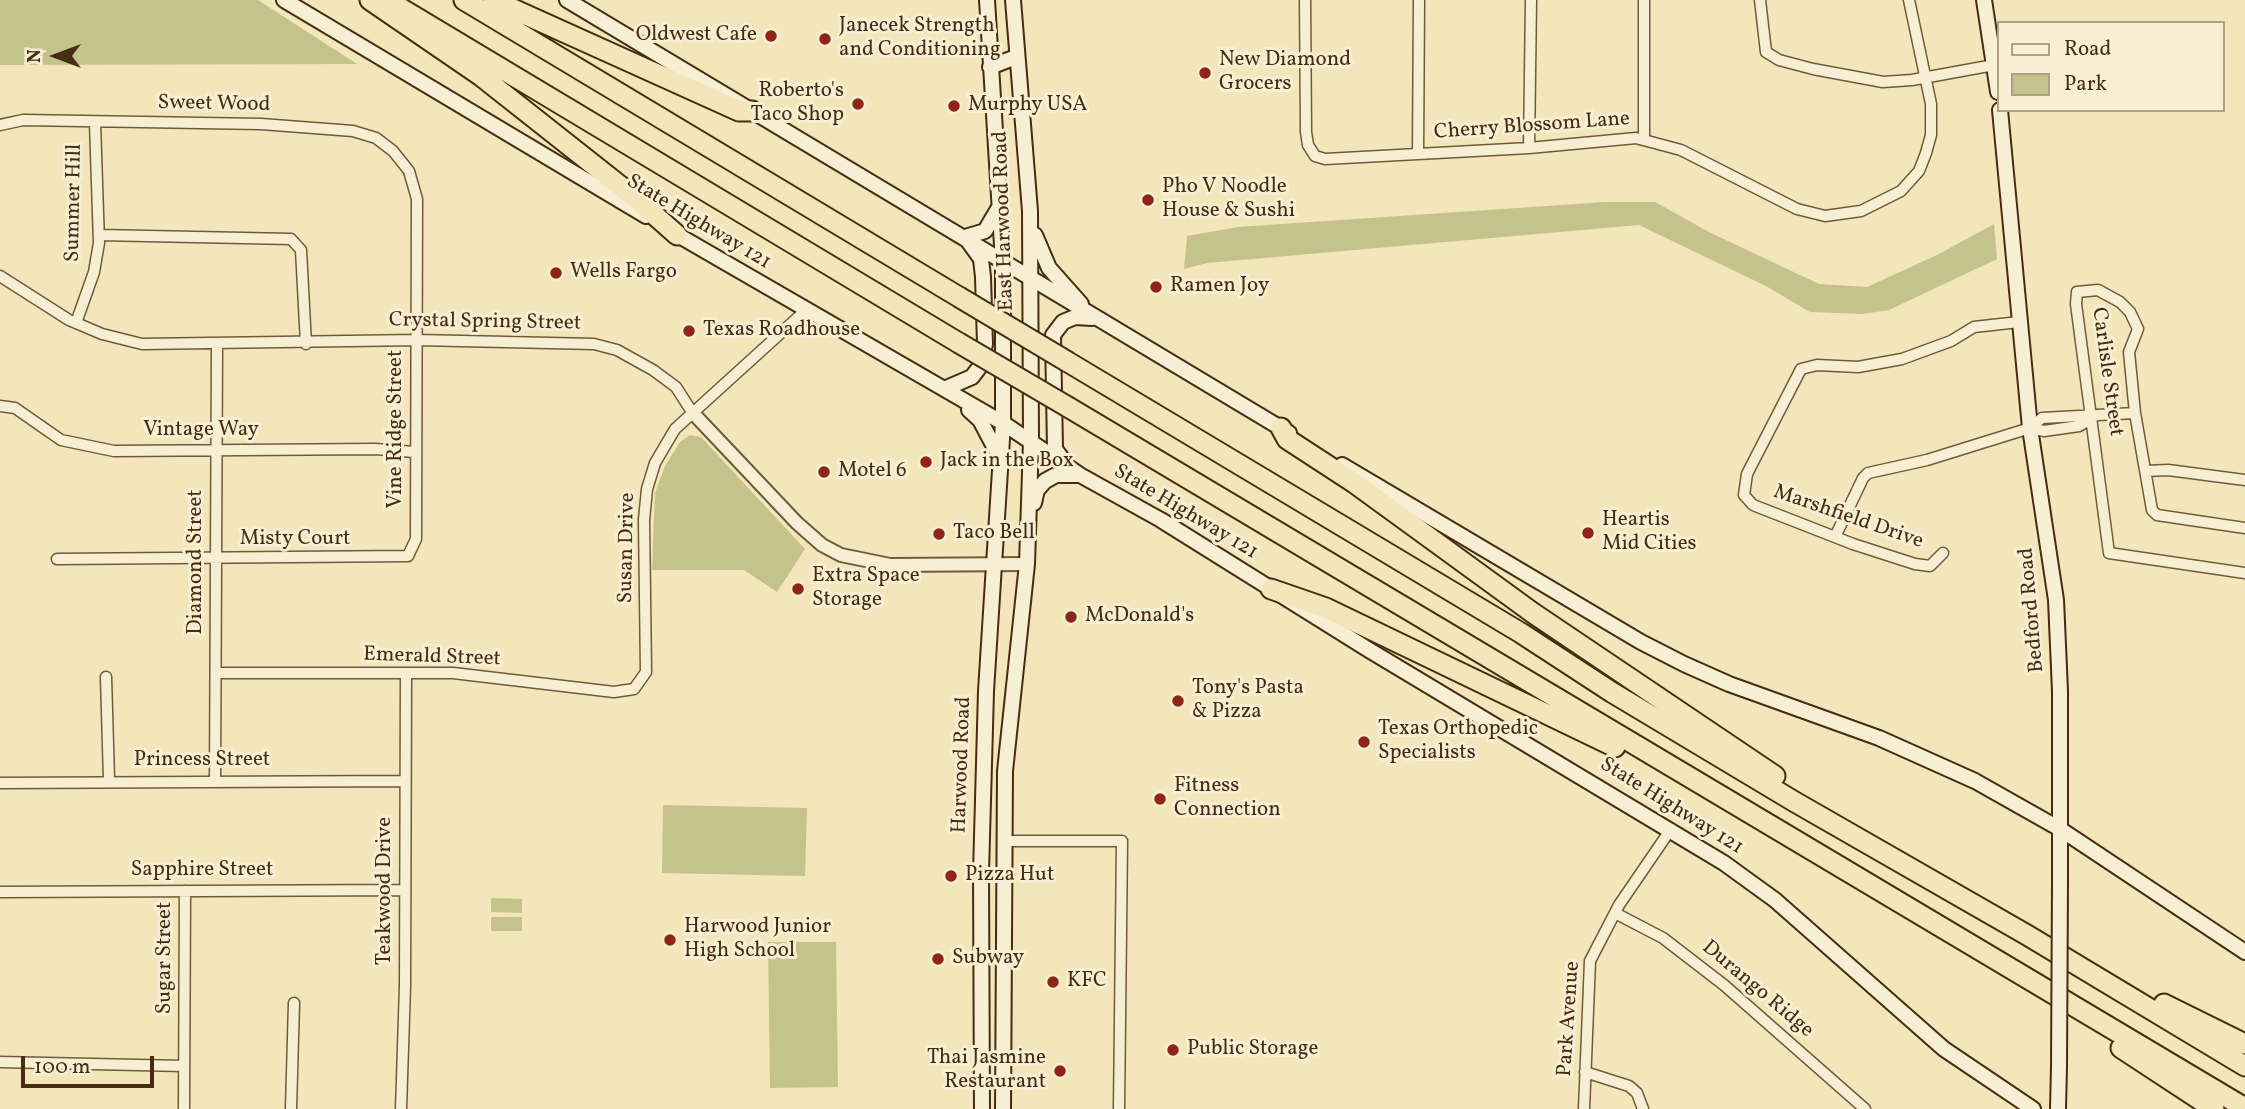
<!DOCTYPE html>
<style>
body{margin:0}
#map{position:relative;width:2245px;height:1109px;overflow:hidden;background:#f3e6bb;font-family:Vollkorn,serif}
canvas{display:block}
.legend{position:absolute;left:1997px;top:21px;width:228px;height:91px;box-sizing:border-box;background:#f7efd3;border:2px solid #b0a185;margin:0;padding:9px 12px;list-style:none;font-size:21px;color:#462c11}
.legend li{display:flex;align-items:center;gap:14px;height:35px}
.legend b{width:35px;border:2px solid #b0a185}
.north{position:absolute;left:21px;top:21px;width:70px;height:70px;-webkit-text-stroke:5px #f7efd3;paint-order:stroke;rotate:270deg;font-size:19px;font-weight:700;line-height:28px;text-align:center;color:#462c11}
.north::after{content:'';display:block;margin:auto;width:24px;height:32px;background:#462c11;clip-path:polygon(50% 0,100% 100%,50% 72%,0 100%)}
.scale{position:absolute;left:21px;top:1056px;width:133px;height:32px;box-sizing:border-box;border:4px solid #462c11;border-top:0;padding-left:9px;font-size:21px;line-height:24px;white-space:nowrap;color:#462c11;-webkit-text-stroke:5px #f7efd3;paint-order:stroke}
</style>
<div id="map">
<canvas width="2245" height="1109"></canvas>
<ul class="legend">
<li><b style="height:9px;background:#f7efd3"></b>Road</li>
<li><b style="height:19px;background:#c3c38b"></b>Park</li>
</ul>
<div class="north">N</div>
<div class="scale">100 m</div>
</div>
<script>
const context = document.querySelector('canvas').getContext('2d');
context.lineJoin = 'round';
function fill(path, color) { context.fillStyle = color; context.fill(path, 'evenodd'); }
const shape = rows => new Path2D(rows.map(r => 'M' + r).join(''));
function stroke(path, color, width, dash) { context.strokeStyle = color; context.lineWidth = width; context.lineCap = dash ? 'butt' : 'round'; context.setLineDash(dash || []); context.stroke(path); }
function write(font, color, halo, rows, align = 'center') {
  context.font = font + ' Vollkorn,serif'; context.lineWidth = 6; context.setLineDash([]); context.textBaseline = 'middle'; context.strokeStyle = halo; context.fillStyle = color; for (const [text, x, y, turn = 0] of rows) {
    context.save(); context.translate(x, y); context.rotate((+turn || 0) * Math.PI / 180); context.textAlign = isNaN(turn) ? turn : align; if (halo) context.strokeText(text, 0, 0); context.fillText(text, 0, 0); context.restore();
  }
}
const green = shape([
 [0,0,258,0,357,64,0,65],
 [1605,202,1655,202,1709,232,1819,284,1867,287,1937,255,1994,224,1997,259,1889,310,1863,314,1810,312,1766,286,1639,225,1207,263,1184,269,1187,236,1238,227],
 [690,435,701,437,805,549,777,592,744,570,652,570,655,493,665,466,680,442],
 [663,805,807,808,805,876,662,873],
 [491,898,522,899,522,913,491,912],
 [491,917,522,917,522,931,491,931],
 [768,942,836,942,838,1087,770,1088]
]);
const minor = shape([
 [1305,0,1306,132,1308,145,1315,156,1325,159,1529,148,1636,138,1681,150,1797,209,1825,216,1861,211,1901,191,1919,171,1926,153,1931,135,1931,104,1909,0],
 [1644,0,1644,140],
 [1760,0,1766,52,1779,60,1813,69,1883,82,1912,80,1994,65],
 [0,125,23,120,261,124,353,131,376,138,393,151,409,171,417,199,416,539,408,556,57,559],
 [1529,148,1531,0],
 [1418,154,1419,0],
 [99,235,291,239,301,250,306,344],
 [0,276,69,320,102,334,142,344,417,340,594,344,617,350,653,370,676,387,692,412],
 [76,323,94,272,99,243,95,123],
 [0,406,15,408,61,440,114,451,375,449,414,452],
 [2030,428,2044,431,2079,426,2093,418],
 [2146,471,2168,470,2245,480],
 [2245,528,2157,515,2152,510,2135,413,2129,352,2138,329,2130,312,2120,302,2098,290,2077,292,2076,304,2109,553,2245,573],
 [1835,537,1863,478,1868,473,1927,460,2030,428,2042,418,2135,413],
 [1943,553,1930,566,1915,564,1853,544,1753,505,1744,495,1747,474,1801,369,1817,365,1858,367,1902,359,1951,341,1974,327,2019,322],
 [216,673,453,673,614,692,634,689,646,672,644,520,647,489,655,463,675,429,805,311],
 [106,677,109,780],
 [215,781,217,345],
 [0,783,405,781],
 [1005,841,1122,841,1119,1109],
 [0,892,404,890],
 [1615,913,1663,938,1724,985,1865,1109],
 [0,1062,184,1066],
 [1585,1072,1629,1086,1637,1093,1643,1109],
 [184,1109,185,891],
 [291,1109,294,1003],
 [401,1109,405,986,406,674],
 [1584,1109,1590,961,1619,905,1671,829]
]);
const tertiary = shape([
 [692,412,797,523,822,545,841,555,890,565,1027,564]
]);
const secondary = shape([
 [284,0,646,216],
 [567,0,1289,433],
 [1984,0,1998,92],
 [990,67,1016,57],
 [2000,110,2030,428,2056,600,2060,691,2060,883],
 [669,230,1003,423,1080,475,1161,520,1369,650,1724,863,1775,900,1944,1049,2033,1109],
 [1035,235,1049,268,1081,304],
 [944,389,972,377,981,365,985,344,983,277,981,259,965,237,985,231,998,209],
 [969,410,980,420,999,456],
 [1063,460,1055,449,1053,335,1063,322,1075,317,1092,318],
 [1342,465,1641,642,1684,664,1729,684,1879,738,1975,781,2060,829,2245,952],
 [1034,503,1037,490,1045,481,1056,475,1080,475],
 [982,1109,981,873,986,691,1003,423,1003,262,987,0],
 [1003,1109,1005,771,1027,564,1031,441,1030,211,1013,0],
 [2058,1109,2059,1067]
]);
const motorway = shape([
 [370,0,481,76,633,196,677,235],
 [387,0,959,343],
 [464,0,959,297],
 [493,0,739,111,752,111],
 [1068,362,1521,633,1613,693,1795,802,2027,935,2245,1066],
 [1068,407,2245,1108],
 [1281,428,1287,439,1353,482,1533,613,1775,776],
 [1271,589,1326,608,1615,747],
 [2164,1004,2245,1044],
 [2121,1048,2214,1109]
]);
const secondaryBridge = shape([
 [2059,1067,2060,883]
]);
const motorwayBridge = shape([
 [959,297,1068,362],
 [959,343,1068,407]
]);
const markers = [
 [771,36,7,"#8f2418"],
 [825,39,7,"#8f2418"],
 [1205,73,7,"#8f2418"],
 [858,104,7,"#8f2418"],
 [954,106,7,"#8f2418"],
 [1148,200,7,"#8f2418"],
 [556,273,7,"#8f2418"],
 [1156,287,7,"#8f2418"],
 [689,331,7,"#8f2418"],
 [926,462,7,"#8f2418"],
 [824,472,7,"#8f2418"],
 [1588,533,7,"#8f2418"],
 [939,534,7,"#8f2418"],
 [798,589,7,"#8f2418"],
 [1071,617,7,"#8f2418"],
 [1178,701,7,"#8f2418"],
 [1364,742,7,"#8f2418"],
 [1160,799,7,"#8f2418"],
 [951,876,7,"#8f2418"],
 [670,940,7,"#8f2418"],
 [938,959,7,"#8f2418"],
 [1053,982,7,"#8f2418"],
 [1173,1050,7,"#8f2418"],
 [1060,1071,7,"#8f2418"]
];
const poiNames = [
 ["Janecek Strength",839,27],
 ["and Conditioning",839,51],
 ["Oldwest Cafe",757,36,"right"],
 ["New Diamond",1219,61],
 ["Grocers",1219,85],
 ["Roberto's",844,92,"right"],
 ["Taco Shop",844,116,"right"],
 ["Murphy USA",968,106],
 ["Pho V Noodle",1162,188],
 ["House & Sushi",1162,212],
 ["Wells Fargo",570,273],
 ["Ramen Joy",1170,287],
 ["Texas Roadhouse",703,331],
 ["Jack in the Box",940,462],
 ["Motel 6",838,472],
 ["Heartis",1602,521],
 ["Mid Cities",1602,545],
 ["Taco Bell",953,534],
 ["Extra Space",812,577],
 ["Storage",812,601],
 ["McDonald's",1085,617],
 ["Tony's Pasta",1192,689],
 ["& Pizza",1192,713],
 ["Texas Orthopedic",1378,730],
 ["Specialists",1378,754],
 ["Fitness",1174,787],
 ["Connection",1174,811],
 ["Pizza Hut",965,876],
 ["Harwood Junior",684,928],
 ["High School",684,952],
 ["Subway",952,959],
 ["KFC",1067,982],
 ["Public Storage",1187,1050],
 ["Thai Jasmine",1046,1059,"right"],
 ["Restaurant",1046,1083,"right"]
];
const streetNames = [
 ["Sweet Wood",214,105,1],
 ["Cherry Blossom Lane",1532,127,-4],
 ["Summer Hill",75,203,-89],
 ["East Harwood Road",1005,221,-92],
 ["State Highway 121",698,223,31],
 ["Crystal Spring Street",485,323,1],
 ["Carlisle Street",2106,372,82],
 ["Vine Ridge Street",397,429,-90],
 ["Vintage Way",201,431],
 ["State Highway 121",1185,513,31],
 ["Marshfield Drive",1848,518,19],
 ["Misty Court",295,540],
 ["Susan Drive",628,548,-89],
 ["Diamond Street",197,562,-90],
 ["Bedford Road",2033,610,-95],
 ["Emerald Street",432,658,2],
 ["Princess Street",202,761],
 ["Harwood Road",963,765,-88],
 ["State Highway 121",1671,807,32],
 ["Sapphire Street",202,871],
 ["Teakwood Drive",386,891,-90],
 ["Sugar Street",166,958,-90],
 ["Durango Ridge",1757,990,40],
 ["Park Avenue",1570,1019,-86]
];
fill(green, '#c3c38b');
stroke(minor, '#715a3c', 13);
stroke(tertiary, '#715a3c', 16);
stroke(secondary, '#462c11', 18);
stroke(motorway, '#462c11', 23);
stroke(minor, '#f7efd3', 10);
stroke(tertiary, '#f7efd3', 12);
stroke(secondary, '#f7efd3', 14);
stroke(motorway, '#f3e6bb', 19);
stroke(secondaryBridge, '#462c11', 18, []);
stroke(motorwayBridge, '#462c11', 23, []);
stroke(secondaryBridge, '#f7efd3', 14);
stroke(motorwayBridge, '#f3e6bb', 19);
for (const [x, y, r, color] of markers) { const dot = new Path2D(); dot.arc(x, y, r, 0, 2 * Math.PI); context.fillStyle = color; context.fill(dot); stroke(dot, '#f7efd3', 2.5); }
write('21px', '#462c11', '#f7efd3', poiNames, 'left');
write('21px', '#462c11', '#f7efd3', streetNames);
</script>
